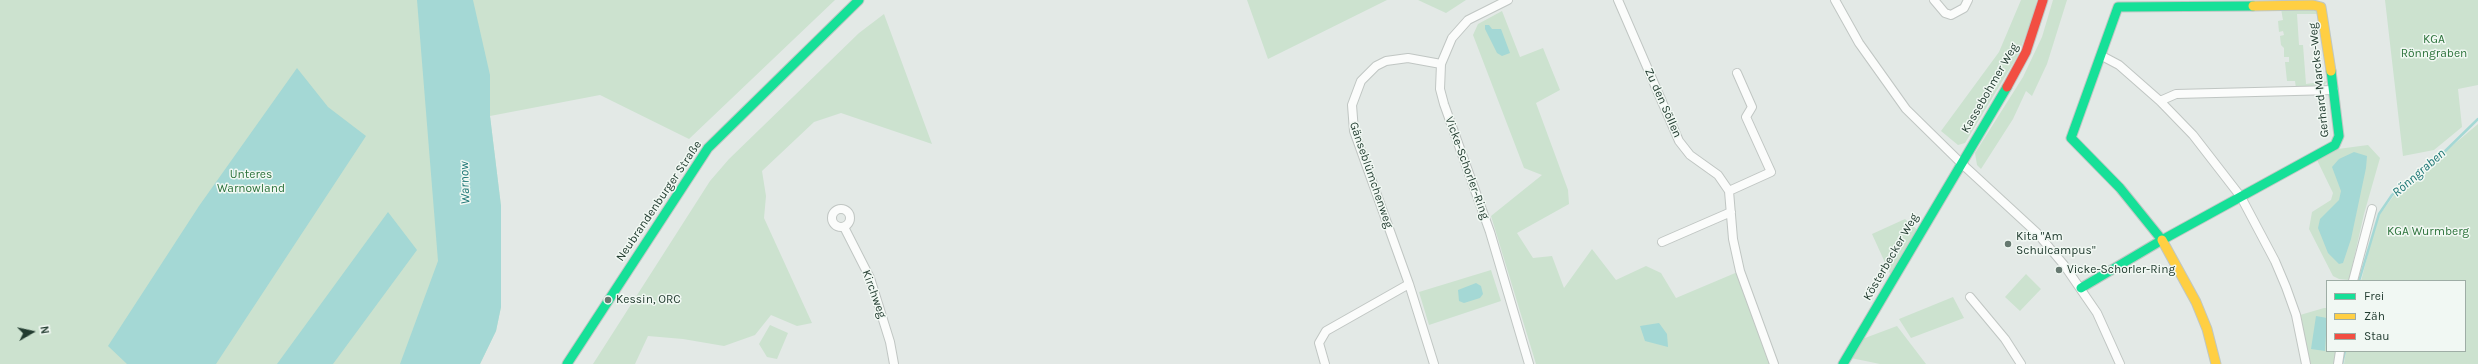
<!DOCTYPE html>
<meta charset="utf-8">
<style>
body{margin:0}
#map{position:relative;width:2478px;height:364px;overflow:hidden;background:#e3e9e6;font-family:Karla,sans-serif}
canvas{display:block}
.legend{position:absolute;left:2326px;top:280px;width:140px;height:72px;box-sizing:border-box;background:#f1f8f3;border:1px solid #9eada5;margin:0;padding:5px 7px;list-style:none;font-size:12px;color:#223c30}
.legend li{display:flex;align-items:center;gap:8px;height:20px}
.legend b{width:20px;border:1px solid #9eada5}
.north{position:absolute;left:12px;top:312px;width:40px;height:40px;-webkit-text-stroke:3px #f1f8f3;paint-order:stroke;rotate:81deg;font-size:11px;font-weight:700;line-height:16px;text-align:center;color:#223c30}
.north::after{content:'';display:block;margin:auto;width:14px;height:18px;background:#223c30;clip-path:polygon(50% 0,100% 100%,50% 72%,0 100%)}
</style>
<div id="map">
<canvas width="2478" height="364"></canvas>
<ul class="legend">
<li><b style="height:5px;background:#16e098"></b>Frei</li>
<li><b style="height:5px;background:#ffcf43"></b>Zäh</li>
<li><b style="height:5px;background:#f24e42"></b>Stau</li>
</ul>
<div class="north">N</div>
</div>
<script>
const context = document.querySelector('canvas').getContext('2d');
context.lineJoin = 'round';
function fill(path, color) { context.fillStyle = color; context.fill(path, 'evenodd'); }
const shape = rows => new Path2D(rows.map(r => 'M' + r).join(''));
function stroke(path, color, width, dash) { context.strokeStyle = color; context.lineWidth = width; context.lineCap = dash ? 'butt' : 'round'; context.setLineDash(dash || []); context.stroke(path); }
function write(font, color, halo, rows, align = 'center') {
  context.font = font + ' Karla,sans-serif'; context.lineWidth = 3; context.setLineDash([]); context.textBaseline = 'middle'; context.strokeStyle = halo; context.fillStyle = color; for (const [text, x, y, turn = 0] of rows) {
    context.save(); context.translate(x, y); context.rotate((+turn || 0) * Math.PI / 180); context.textAlign = isNaN(turn) ? turn : align; if (halo) context.strokeText(text, 0, 0); context.fillText(text, 0, 0); context.restore();
  }
}
const green = shape([
 [0,0,835,0,689,139,600,95,490,116,501,206,501,307,496,331,480,364,0,364],
 [1247,0,1387,0,1268,59],
 [1418,0,1466,0,1446,13],
 [2021,0,2037,0,2031,22,2017,57,1965,143,1958,145,1941,131,1999,52],
 [2053,0,2067,0,2047,64,2032,96,2026,91,2013,119,1981,169,1977,165,1975,153,2023,77,2042,37],
 [2385,0,2478,0,2478,85,2458,89,2462,127,2434,150,2403,156],
 [2313,7,2320,14,2297,14,2299,45,2303,45,2306,84,2328,81,2322,87,2296,88,2295,81,2287,81,2285,62,2289,62,2289,57,2284,57,2284,48,2281,45,2280,36,2284,35,2283,31,2279,32,2278,21,2283,20,2281,9],
 [1502,11,1520,57,1543,48,1560,90,1536,103,1568,190,1569,204,1517,233,1533,258,1552,256,1564,288,1592,249,1616,280,1646,266,1661,273,1676,298,1740,271,1774,364,1536,364,1491,216,1542,175,1524,168,1473,35,1478,24],
 [884,14,932,144,841,113,814,122,762,171,766,196,764,218,812,323,797,326,771,315,755,335,724,346,683,339,648,336,635,364,593,364,710,181,729,159,859,33],
 [2478,124,2478,364,2344,364,2346,351,2465,351,2465,281,2361,281,2375,227,2380,214,2395,194],
 [2368,145,2380,158,2364,214,2349,280,2339,279,2333,276,2309,229,2312,212,2331,200,2333,193,2317,160,2338,149],
 [1905,219,1920,232,1892,278,1872,234],
 [1491,270,1501,301,1429,325,1419,292],
 [2026,274,2041,289,2020,311,2005,297],
 [1953,297,1964,318,1911,338,1899,319],
 [2324,308,2327,308,2327,351,2336,351,2334,364,2309,364,2300,315],
 [770,325,788,333,777,359,767,357,759,344],
 [1897,326,1926,364,1880,364,1851,358,1862,337,1865,338]
]);
const water = shape([
 [417,0,473,0,490,75,490,116,501,206,501,307,496,331,480,364,400,364,438,261],
 [1485,25,1489,25,1492,29,1501,29,1510,53,1502,56,1497,53,1485,29],
 [297,68,328,107,366,136,216,364,127,364,108,346,199,206],
 [2354,152,2367,156,2366,168,2351,239,2343,263,2339,264,2328,253,2318,228,2320,219,2339,200,2341,191,2332,167,2339,159],
 [388,212,417,250,333,364,277,364],
 [1476,283,1481,286,1483,294,1480,298,1464,303,1459,301,1458,290],
 [2316,316,2327,318,2325,351,2311,349],
 [1659,323,1667,334,1668,347,1645,341,1640,326]
]);
const stream = shape([
 [2359,281,2379,214,2392,195,2438,158,2478,119],
 [2342,364,2345,351]
]);
const street = shape([
 [1508,0,1468,20,1452,38,1441,64,1440,89,1444,104,1490,232,1529,364],
 [1618,0,1679,141,1690,155,1718,175,1729,191,1733,239,1740,271,1774,364],
 [1835,0,1859,43,1906,109,1961,163,2037,233,2064,265,2097,313,2120,364],
 [1934,0,1945,13,1951,15,1964,8,1968,0],
 [2102,56,2119,65,2160,101,2193,135,2241,197,2275,261,2286,287,2296,315,2306,364],
 [2160,101,2176,94,2334,90],
 [1729,191,1771,172,1746,117,1752,107,1737,73],
 '832 218a9 9 0 1 1 18 0a9 9 0 1 1-18 0Z',
 [844,227,870,278,890,342,894,364],
 [1662,242,1731,212],
 [2353,281,2372,209],
 [1409,284,1354,131,1352,105,1361,81,1376,66,1386,61,1408,58,1441,64],
 [1970,297,2005,339,2021,364],
 [1325,364,1319,343,1326,331,1409,284,1434,364],
 [2338,364,2340,351]
]);
const fast = shape([
 [2162,240,2120,188,2071,138,2118,7,2253,6],
 [2081,288,2162,240,2335,145,2339,136,2331,71],
 [567,364,708,148,859,0],
 [1843,364,2007,87]
]);
const slow = shape([
 [2253,6,2313,5,2321,7,2331,71],
 [2162,240,2196,302,2207,329,2216,364]
]);
const jam = shape([
 [2007,87,2026,52,2043,0]
]);
const markers = [
 [2008,244,4,"#667970"],
 [2059,270,4,"#667970"],
 [608,300,4,"#667970"]
];
const parkNames = [
 ["KGA",2434,40],
 ["Rönngraben",2434,54],
 ["Unteres",251,175],
 ["Warnowland",251,189],
 ["KGA Wurmberg",2428,232]
];
const streetNames = [
 ["Gerhard-Marcks-Weg",2319,80,-96],
 ["Kassebohmer Weg",1990,88,-60],
 ["Zu den Söllen",1663,103,66],
 ["Vicke-Schorler-Ring",1467,168,70],
 ["Gänseblümchenweg",1371,175,71],
 ["Neubrandenburger Straße",659,201,-56],
 ["Kösterbecker Weg",1891,257,-60],
 ["Kirchweg",874,294,70]
];
const poiNames = [
 ["Kita \"Am",2016,237],
 ["Schulcampus\"",2016,251],
 ["Vicke-Schorler-Ring",2067,270],
 ["Kessin, ORC",616,300]
];
const waterNames = [
 ["Rönngraben",2419,173,-41],
 ["Warnow",465,183,-92]
];
fill(green, '#cce2cf');
fill(water, '#a4d8d5');
stroke(stream, '#a4d8d5', 2.5);
stroke(street, '#c0c6c3', 10);
stroke(fast, '#bfc7c3', 11);
stroke(slow, '#bfc7c3', 11);
stroke(jam, '#bfc7c3', 11);
stroke(street, '#fbfcfb', 8);
stroke(fast, '#16e098', 9);
stroke(slow, '#ffcf43', 9);
stroke(jam, '#f24e42', 9);
for (const [x, y, r, color] of markers) { const dot = new Path2D(); dot.arc(x, y, r, 0, 2 * Math.PI); context.fillStyle = color; context.fill(dot); stroke(dot, '#f1f8f3', 1.5); }
write('12px', '#2c723b', '#f1f8f3', parkNames);
write('12px', '#223c30', '#f1f8f3', streetNames);
write('12px', '#223c30', '#f1f8f3', poiNames, 'left');
write('italic 13px', '#1d7675', '#f1f8f3', waterNames);
</script>
